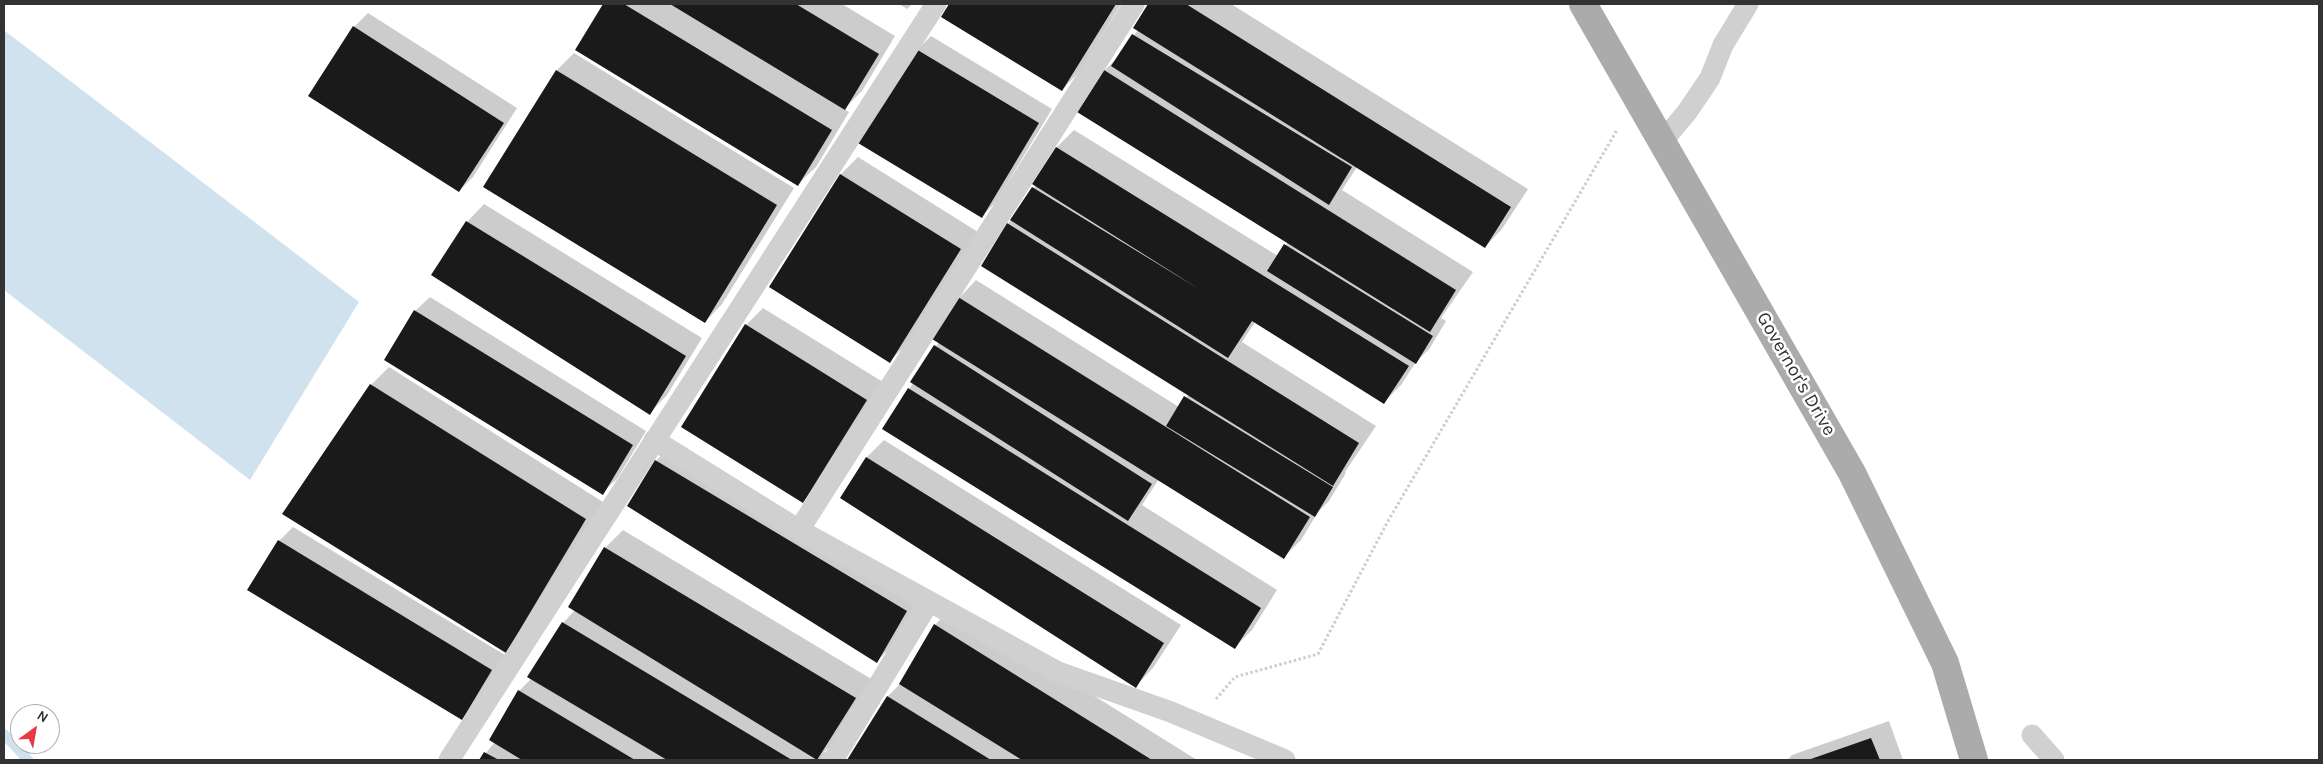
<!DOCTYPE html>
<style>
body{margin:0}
#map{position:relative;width:2323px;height:764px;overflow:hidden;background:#fff;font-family:Karla,sans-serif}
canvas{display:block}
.frame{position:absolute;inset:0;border:5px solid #333;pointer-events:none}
.north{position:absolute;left:10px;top:704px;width:50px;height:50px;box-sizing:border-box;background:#fff;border:1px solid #adadad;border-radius:50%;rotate:32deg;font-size:14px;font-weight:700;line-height:20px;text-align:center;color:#333}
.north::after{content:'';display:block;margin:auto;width:18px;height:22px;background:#e63946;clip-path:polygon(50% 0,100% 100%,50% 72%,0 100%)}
</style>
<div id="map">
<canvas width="2323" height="764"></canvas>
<div class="frame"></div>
<div class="north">N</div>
</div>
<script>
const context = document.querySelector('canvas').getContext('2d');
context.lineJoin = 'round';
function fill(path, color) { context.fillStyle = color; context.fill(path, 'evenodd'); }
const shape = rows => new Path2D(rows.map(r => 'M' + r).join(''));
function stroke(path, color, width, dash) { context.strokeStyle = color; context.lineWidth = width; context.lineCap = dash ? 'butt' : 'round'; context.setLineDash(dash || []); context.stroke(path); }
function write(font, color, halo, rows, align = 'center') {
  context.font = font + ' Karla,sans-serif'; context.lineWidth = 5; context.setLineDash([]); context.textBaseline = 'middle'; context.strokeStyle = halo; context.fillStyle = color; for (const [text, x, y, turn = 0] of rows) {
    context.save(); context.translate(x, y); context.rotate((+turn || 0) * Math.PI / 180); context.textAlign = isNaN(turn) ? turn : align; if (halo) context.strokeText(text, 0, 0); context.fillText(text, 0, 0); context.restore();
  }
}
const water = shape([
 [5,31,359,302,250,480,4,290]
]);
const shadow = shape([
 [605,4,842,4,895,36,862,91,844,109,849,112,816,167,798,184,577,50],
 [899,4,912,4,907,9],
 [951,4,1121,4,1079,72,1062,90,943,16],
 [1150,4,1231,4,1528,189,1502,229,1485,247,1357,167,1342,190,1473,272,1441,318,1446,321,1430,348,1416,362,1401,385,1384,402,1255,322,1242,342,1376,426,1345,472,1346,473,1329,501,1318,512,1301,540,1284,557,1159,479,1142,505,1277,590,1252,630,1234,648,884,429,939,342,959,298,976,280,1179,407,1189,394,1008,224,1036,185,1057,147,1074,130,1278,256,1288,242,1079,111,1105,70,1118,57,1138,30,1135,28],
 [368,13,517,108,473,177,459,191,354,27],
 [931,36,1052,109,996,202,982,216,917,50],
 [574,53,794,188,722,304,705,322,557,70],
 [858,157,978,232,907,344,890,361,771,286,841,174],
 [484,204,702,338,667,395,650,413,467,222],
 [430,297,646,431,617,479,602,493,415,311],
 [763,308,883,382,821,484,803,501,746,325],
 [389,367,603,502,524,634,506,651,284,514,371,385],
 [884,440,1181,625,1153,668,1136,686,842,498,867,457],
 [673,443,924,593,894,644,876,662,656,461],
 [293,527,505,655,476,705,461,719,279,541],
 [623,530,873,680,835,741,824,752,830,755,827,760,480,760,495,742,519,691,532,678,563,623,575,610,569,607,605,548],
 [952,607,1197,760,849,760,888,696,902,682,935,625],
 [1889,721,1903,760,1787,760,1792,755]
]);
const stream = shape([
 [4,734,28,760]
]);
const building = shape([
 [603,4,624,4,832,130,798,186,575,50],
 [670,4,796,4,879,54,845,110],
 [949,4,1116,4,1062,91,941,17],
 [1148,4,1186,4,1511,207,1485,248,1133,28],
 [353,26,504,123,459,192,308,96],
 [1132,34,1352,167,1329,205,1111,66],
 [916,49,1039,123,982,218,858,143],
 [556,70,777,205,705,323,483,187],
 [1104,70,1456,290,1430,332,1077,112],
 [1056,147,1409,366,1384,404,1252,321,1228,358,1010,220,1032,187,1199,289,1032,184],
 [840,174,961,249,890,363,769,287],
 [466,221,686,356,650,415,431,275],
 [1007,223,1359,443,1333,486,981,266],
 [1284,244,1433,336,1416,364,1267,271],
 [958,297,1310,517,1284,559,932,339],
 [414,310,633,445,603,495,384,360],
 [745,324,867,400,803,503,681,427],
 [934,345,1152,484,1128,521,910,382],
 [370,384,586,519,506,653,282,514],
 [908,388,1261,608,1235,649,882,429],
 [1184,396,1333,487,1315,517,1166,426],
 [866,457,1164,643,1136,688,840,498],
 [655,460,907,611,877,663,627,506],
 [278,540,492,670,462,720,247,590],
 [604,547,856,698,817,760,568,607],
 [562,622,792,760,667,760,527,677],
 [934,624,1152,760,1022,760,899,684],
 [518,690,635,760,522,760,489,740],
 [887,696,991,760,847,760],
 [1871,738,1880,760,1808,760],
 [484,752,499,760,479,760]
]);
const path = shape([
 [1216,699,1235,677,1318,654,1388,521,1617,130]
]);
const lane = shape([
 [1662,142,1687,112,1710,78,1723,45,1748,4],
 [654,440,799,530,1058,672,1171,712,1285,760],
 [799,530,1134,4],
 [2032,735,2054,760],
 [449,760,936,4],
 [833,760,929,602]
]);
const primary = shape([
 [1583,4,1852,473,1945,663,1974,760]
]);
const streetNames = [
 ["Governor's Drive",1796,374,60]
];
fill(water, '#cfe2ee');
fill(shadow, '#0003');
stroke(stream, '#cfe2ee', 10);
fill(building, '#1a1a1a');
stroke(path, '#cdcdcd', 3, [2.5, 2.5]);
stroke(lane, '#d0d0d0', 21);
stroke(primary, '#ababab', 28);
write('19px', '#333', '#fff', streetNames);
</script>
